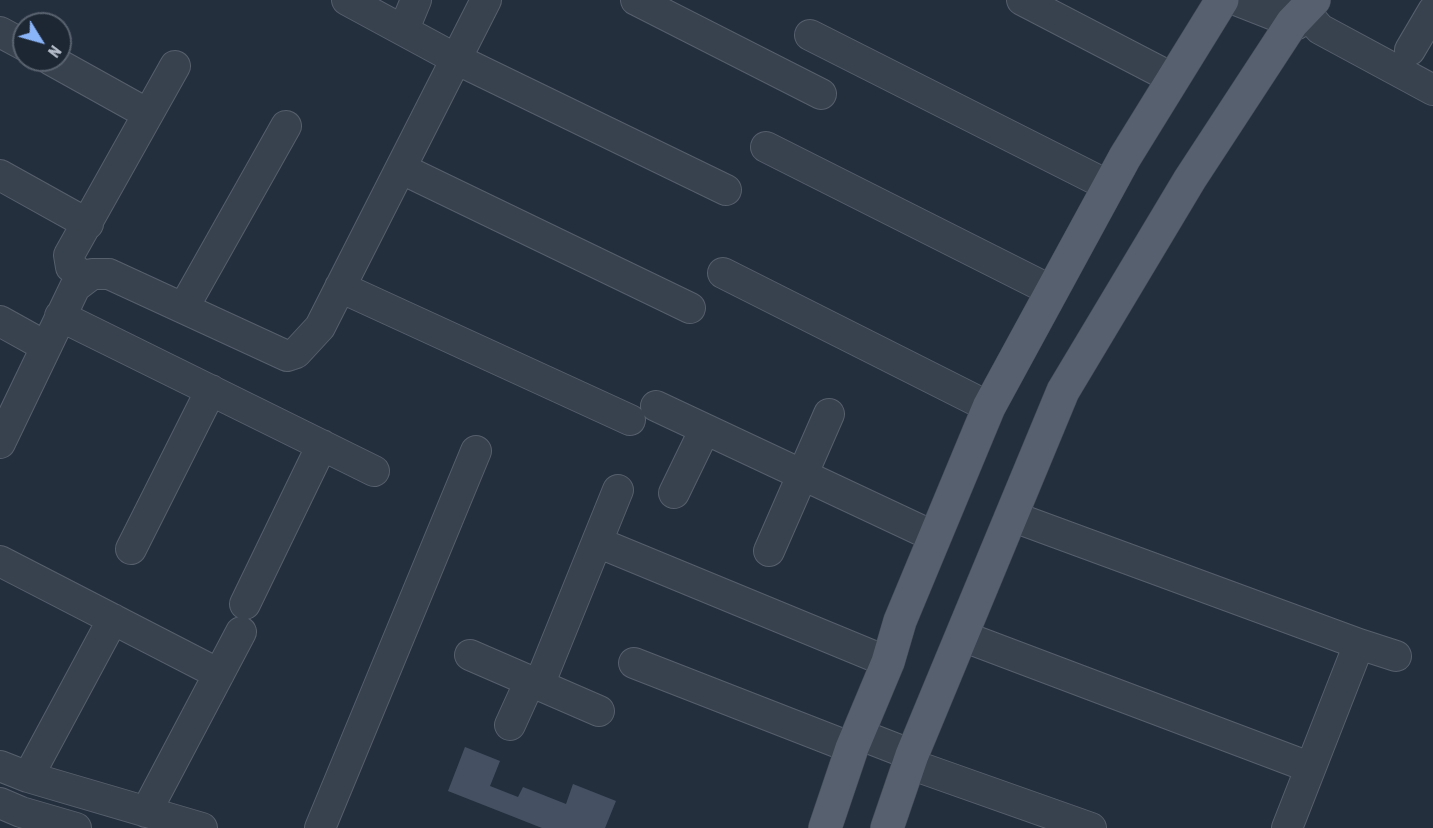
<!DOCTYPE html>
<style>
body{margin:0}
#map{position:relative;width:1433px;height:828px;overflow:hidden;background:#242f3e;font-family:"Asap Condensed",sans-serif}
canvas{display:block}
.north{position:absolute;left:12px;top:12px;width:60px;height:60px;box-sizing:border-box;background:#1d2633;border:2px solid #59626f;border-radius:50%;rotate:127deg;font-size:16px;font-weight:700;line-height:24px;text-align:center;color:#b4bcc9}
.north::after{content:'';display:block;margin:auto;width:21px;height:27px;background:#8ab4f8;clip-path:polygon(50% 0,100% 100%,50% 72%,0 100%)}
</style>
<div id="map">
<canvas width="1433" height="828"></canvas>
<div class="north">N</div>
</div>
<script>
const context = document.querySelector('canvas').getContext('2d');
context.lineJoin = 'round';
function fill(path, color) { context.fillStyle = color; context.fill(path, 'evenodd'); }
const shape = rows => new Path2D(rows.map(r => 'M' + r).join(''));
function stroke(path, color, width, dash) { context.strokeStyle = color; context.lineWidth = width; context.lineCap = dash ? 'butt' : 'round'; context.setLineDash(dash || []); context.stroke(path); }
const building = shape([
 [465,747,500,761,490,786,518,797,523,787,566,804,573,784,616,801,605,828,542,828,448,791]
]);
const minor = shape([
 [347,0,456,59,726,190],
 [636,0,821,94],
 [1022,0,1172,78],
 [1236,0,1297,24],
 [1277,0,1305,12,1320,29,1433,90],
 [404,29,416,0],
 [0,32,24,45],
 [810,35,1109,186],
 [1410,50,1433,11],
 [51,60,148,114],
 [766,147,1052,291],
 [402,169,690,308],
 [0,175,88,224],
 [723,273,989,407],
 [86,278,71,267,69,255,175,66],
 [340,287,630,420],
 [184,307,286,126],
 [60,316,374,471],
 [0,321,45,346],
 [656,406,935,537],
 [0,443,75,287,92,274,109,274,287,356,296,353,320,327,486,0],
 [674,493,705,429],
 [1011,516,1359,644,1287,828],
 [597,542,888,662],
 [131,549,211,390],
 [769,551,829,414],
 [0,561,219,674],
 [245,604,322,445],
 [962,636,1309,767],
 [1359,644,1396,656],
 [470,655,599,711],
 [634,663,852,748],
 [539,685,618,490],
 [510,725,530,681],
 [858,734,912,755],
 [910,764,1091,828],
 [0,766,28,777,202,828],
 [28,777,113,619],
 [0,803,21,812,76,828],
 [146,812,241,632],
 [320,828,476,451]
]);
const major = shape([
 [825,828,852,748,888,662,900,621,989,407,1125,157,1222,0],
 [887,828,912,755,1063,391,1190,179,1292,23,1314,0]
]);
fill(building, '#455162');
stroke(minor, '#565f6c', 32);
stroke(major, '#414a57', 34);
stroke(minor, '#38414e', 30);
stroke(major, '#56606e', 33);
</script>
